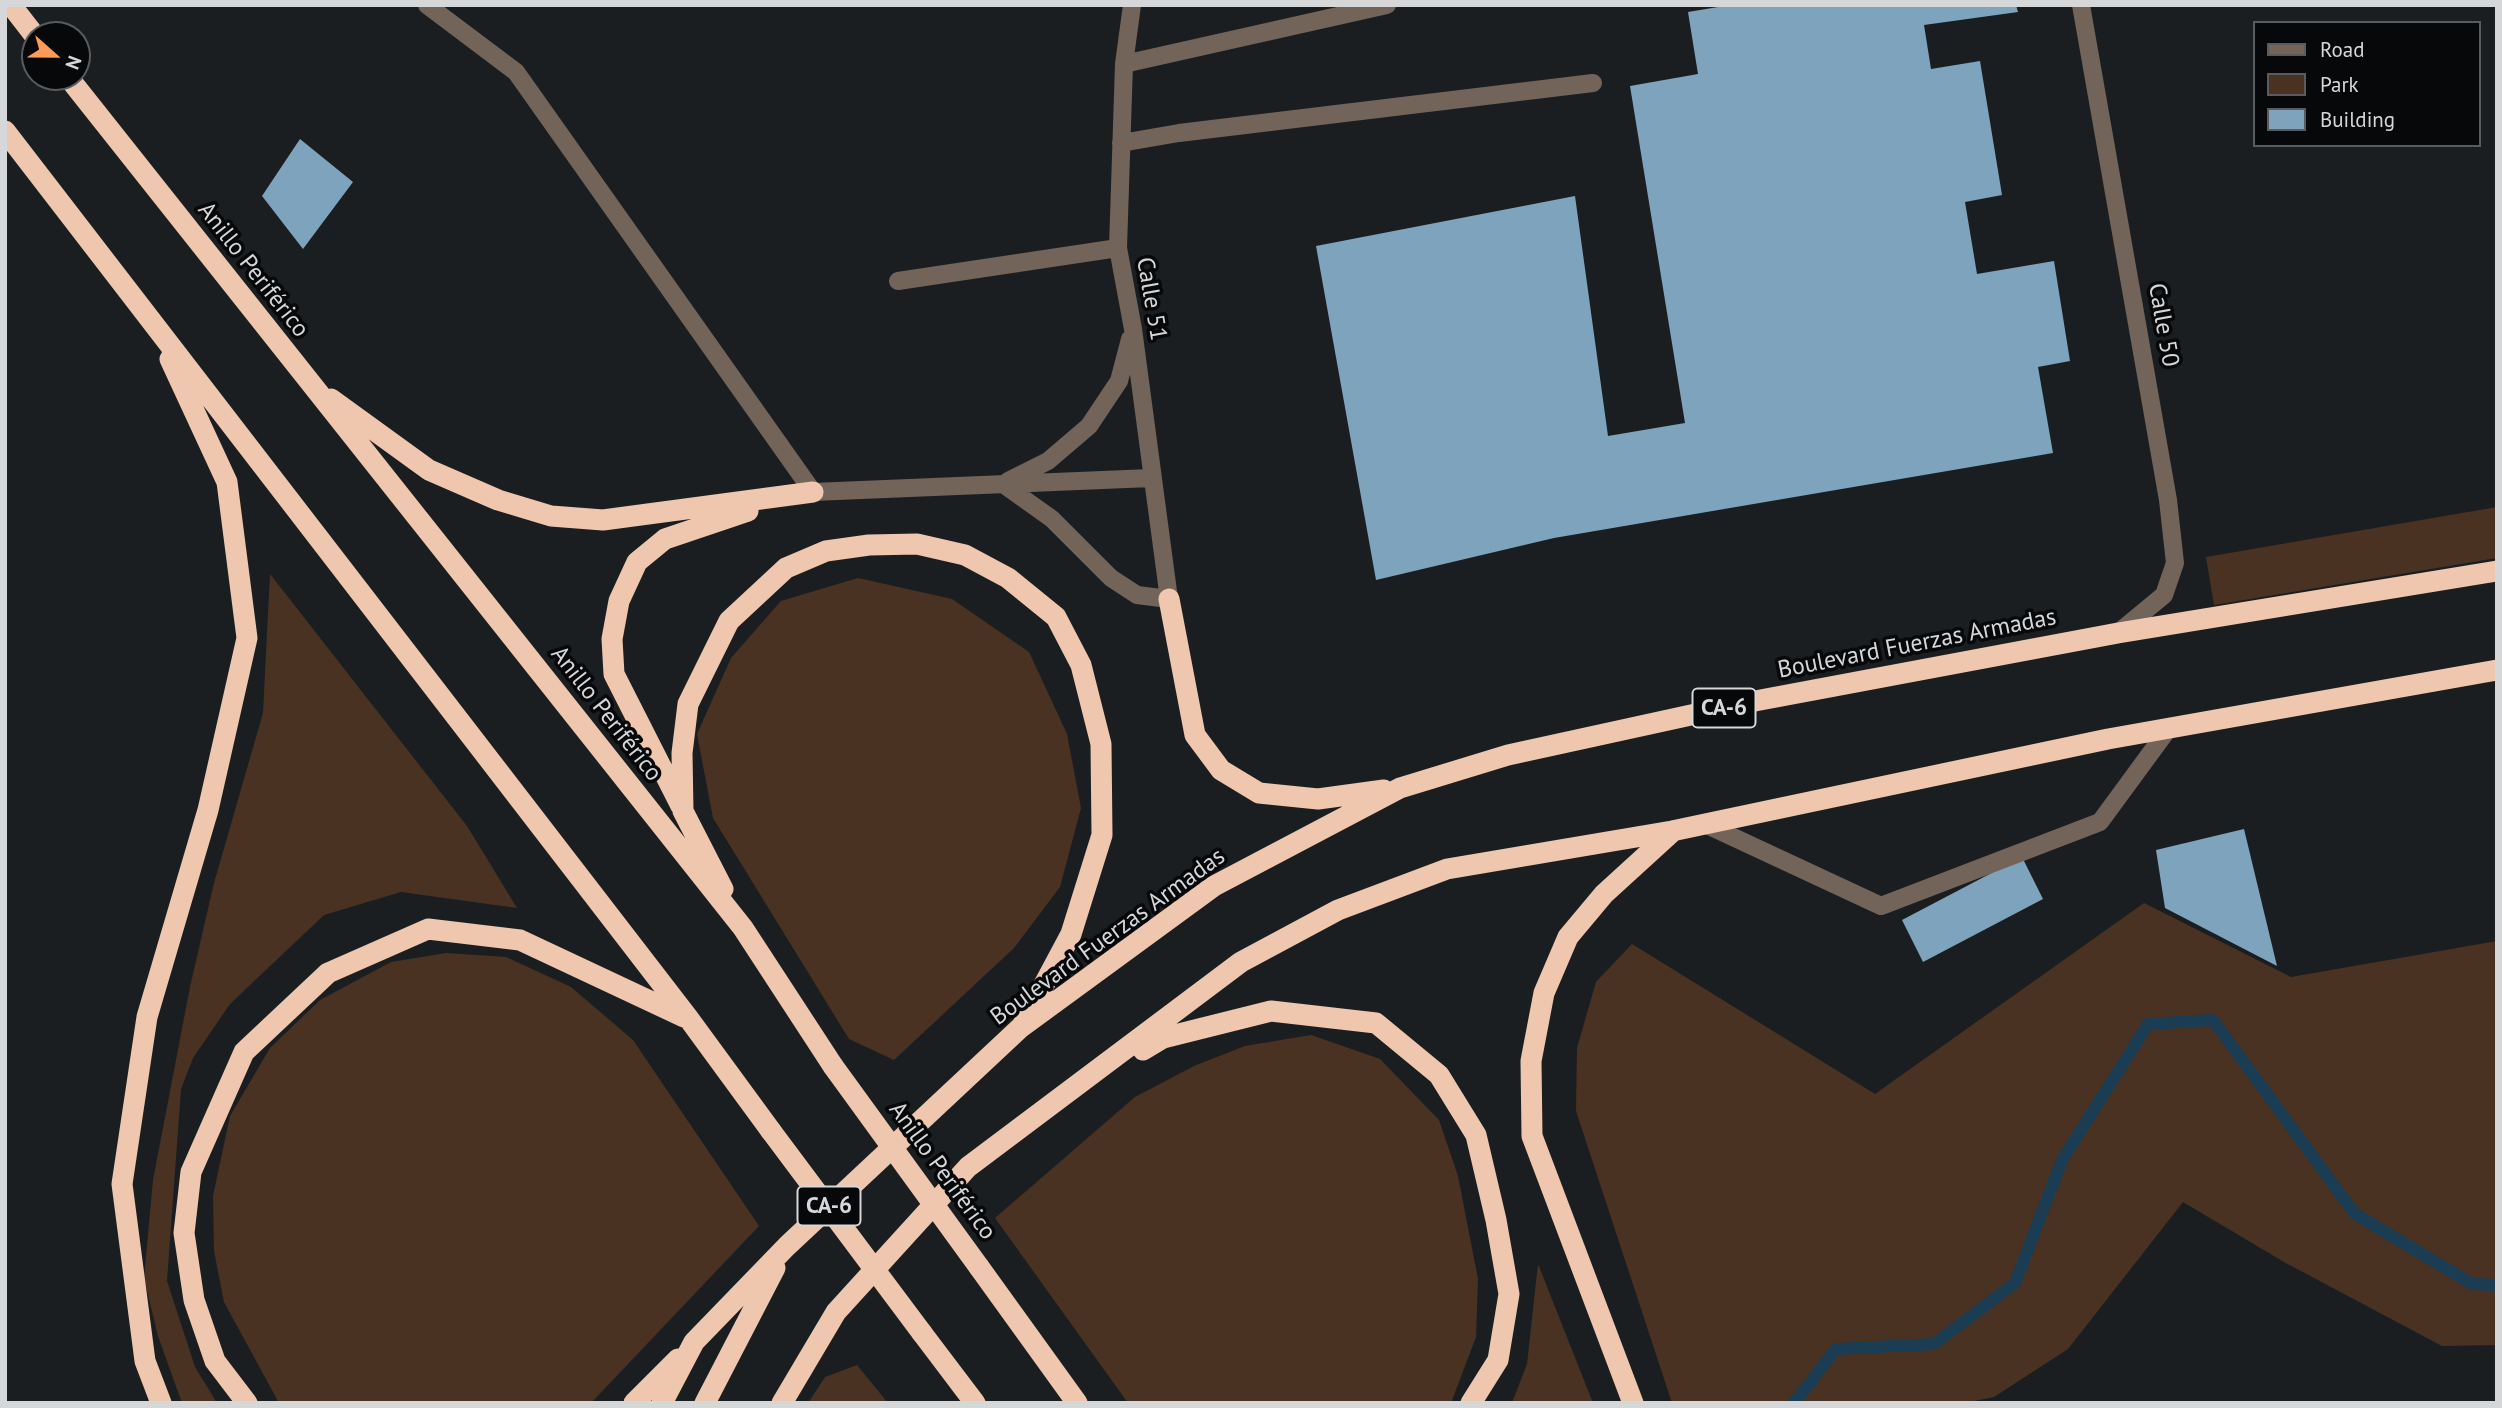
<!DOCTYPE html>
<meta charset="utf-8">
<style>
body{margin:0}
#map{position:relative;width:2502px;height:1408px;overflow:hidden;background:#1b1e20;font-family:"PT Sans",sans-serif}
canvas{display:block}
.frame{position:absolute;inset:0;border:7px solid #d6d7d9;pointer-events:none}
.legend{position:absolute;left:2253px;top:21px;width:228px;height:126px;box-sizing:border-box;background:#070809;border:2px solid #5a5b5c;margin:0;padding:9px 12px;list-style:none;font-size:21px;color:#d6d7d9}
.legend li{display:flex;align-items:center;gap:14px;height:35px}
.legend b{width:35px;border:2px solid #5a5b5c}
.north{position:absolute;left:21px;top:21px;width:70px;height:70px;box-sizing:border-box;background:#070809;border:2px solid #5a5b5c;border-radius:50%;rotate:111deg;font-size:19px;font-weight:700;line-height:28px;text-align:center;color:#d6d7d9}
.north::after{content:'';display:block;margin:auto;width:24px;height:32px;background:#fe9b58;clip-path:polygon(50% 0,100% 100%,50% 72%,0 100%)}
</style>
<div id="map">
<canvas width="2502" height="1408"></canvas>
<div class="frame"></div>
<ul class="legend">
<li><b style="height:9px;background:#73645a"></b>Road</li>
<li><b style="height:19px;background:#4a3223"></b>Park</li>
<li><b style="height:19px;background:#7ea4bd"></b>Building</li>
</ul>
<div class="north">N</div>
</div>
<script>
const context = document.querySelector('canvas').getContext('2d');
context.lineJoin = 'round';
function fill(path, color) { context.fillStyle = color; context.fill(path, 'evenodd'); }
const shape = rows => new Path2D(rows.map(r => 'M' + r).join(''));
function stroke(path, color, width, dash) { context.strokeStyle = color; context.lineWidth = width; context.lineCap = dash ? 'butt' : 'round'; context.setLineDash(dash || []); context.stroke(path); }
function write(font, color, halo, rows, align = 'center') {
  context.font = font + ' "PT Sans",sans-serif'; context.lineWidth = 7; context.setLineDash([]); context.textBaseline = 'middle'; context.strokeStyle = halo; context.fillStyle = color; for (const [text, x, y, turn = 0] of rows) {
    context.save(); context.translate(x, y); context.rotate((+turn || 0) * Math.PI / 180); context.textAlign = isNaN(turn) ? turn : align; if (halo) context.strokeText(text, 0, 0); context.fillText(text, 0, 0); context.restore();
  }
}
const green = shape([
 [2497,507,2497,558,2214,605,2206,557],
 [270,574,467,826,517,908,401,892,324,915,230,1004,193,1058,181,1089,167,1281,195,1367,217,1403,182,1403,158,1336,144,1278,153,1180,190,987,214,883,263,713],
 [858,578,952,599,1029,652,1067,734,1081,808,1060,887,1014,948,894,1060,849,1039,713,818,697,734,731,658,781,601],
 [2144,903,2291,977,2497,941,2497,1345,2442,1346,2284,1262,2183,1202,2068,1349,1994,1397,1964,1403,1672,1403,1576,1111,1577,1048,1596,982,1632,944,1875,1094],
 [446,953,506,957,571,987,633,1040,759,1226,591,1403,279,1403,224,1302,214,1251,213,1196,230,1116,270,1048,320,1000,391,962],
 [1311,1035,1380,1059,1439,1120,1458,1176,1478,1279,1476,1337,1451,1403,1128,1403,995,1218,1135,1097,1194,1066,1245,1046],
 [1538,1264,1593,1403,1512,1403,1527,1364],
 [857,1365,888,1403,808,1403,825,1377]
]);
const stream = shape([
 [1794,1403,1836,1349,1934,1344,2015,1283,2062,1160,2148,1024,2213,1020,2355,1214,2472,1284,2497,1285]
]);
const building = shape([
 [1730,5,2016,5,2018,12,1924,25,1931,69,1980,61,2002,195,1965,202,1977,274,2054,261,2070,361,2038,367,2053,453,1554,538,1376,580,1316,246,1575,196,1608,436,1685,423,1630,86,1698,74,1688,12],
 [300,139,353,182,303,249,262,196],
 [2244,829,2277,966,2165,908,2156,850],
 [2022,857,2043,899,1923,962,1902,920]
]);
const minor = shape([
 [427,5,516,72,813,492,1151,478],
 [2081,5,2168,500,2175,563,2164,595,2118,633],
 [1124,64,1387,5],
 [1121,143,1179,133,1593,83],
 [898,281,1118,248],
 [1008,481,1048,461,1089,426,1119,381,1130,339],
 [1003,484,1052,519,1111,578,1137,595,1169,599,1133,329,1118,248,1124,64,1132,5],
 [1705,824,1881,906,2100,822,2169,728]
]);
const highway = shape([
 [11,5,35,36],
 [68,77,743,928,833,1066],
 [5,131,689,1019,771,1131],
 [331,399,429,470,498,500,551,516,603,520,813,492],
 [1169,599,1195,735,1221,770,1259,793,1318,799,1384,790],
 [681,806,614,674,612,639,619,601,637,562,665,539,748,511],
 [723,889,683,811,682,753,688,704,729,621,786,568,826,551,869,545,917,544,965,555,1008,578,1056,617,1081,665,1101,744,1102,835,1071,934,1023,1024],
 [1143,1050,1163,1038,1271,1011,1376,1023,1439,1075,1476,1135,1496,1220,1509,1294,1498,1360,1471,1403],
 [979,1267,1077,1403],
 [922,1333,975,1403],
 [161,1403,145,1361,122,1184,147,1017,208,810,247,638,227,482,170,359],
 [247,1403,215,1361,194,1300,184,1233,191,1172,244,1052,328,973,428,929,520,940,684,1017],
 [634,1403,678,1359],
 [662,1403,694,1342,787,1246,1020,1028,1214,886,1400,788,1508,755,1755,701,2118,633,2497,571],
 [705,1403,775,1268],
 [782,1403,836,1312,968,1167,1241,962,1338,910,1447,869,1672,831,2108,739,2497,670],
 [1633,1403,1532,1136,1531,1061,1544,993,1568,937,1604,894,1672,832]
]);
const highwayBridge = shape([
 [833,1066,979,1267],
 [771,1131,922,1333]
]);
const shields = [
 [1724,708,63],
 [829,1206,63]
];
const shieldNames = [
 ["CA-6",1724,708],
 ["CA-6",829,1206]
];
const streetNames = [
 ["Anillo Periférico",253,270,52],
 ["Calle 51",1151,299,80],
 ["Calle 50",2163,325,80],
 ["Boulevard Fuerzas Armadas",1917,644,-11],
 ["Anillo Periférico",606,714,52],
 ["Boulevard Fuerzas Armadas",1108,937,-36],
 ["Anillo Periférico",942,1171,54]
];
fill(green, '#4a3223');
stroke(stream, '#1a3d53', 12);
fill(building, '#7ea4bd');
stroke(minor, '#73645a', 18);
stroke(highway, '#efc7af', 21);
stroke(highwayBridge, '#efc7af', 21);
for (const [x, y, w] of shields) { const box = new Path2D(); box.roundRect(x - w / 2, y - 19.5, w, 39, 5); context.fillStyle = '#070809'; context.fill(box); stroke(box, '#d6d7d9', 2); }
write('bold 23px', '#d6d7d9', null, shieldNames);
write('24px', '#d6d7d9', '#070809', streetNames);
</script>
